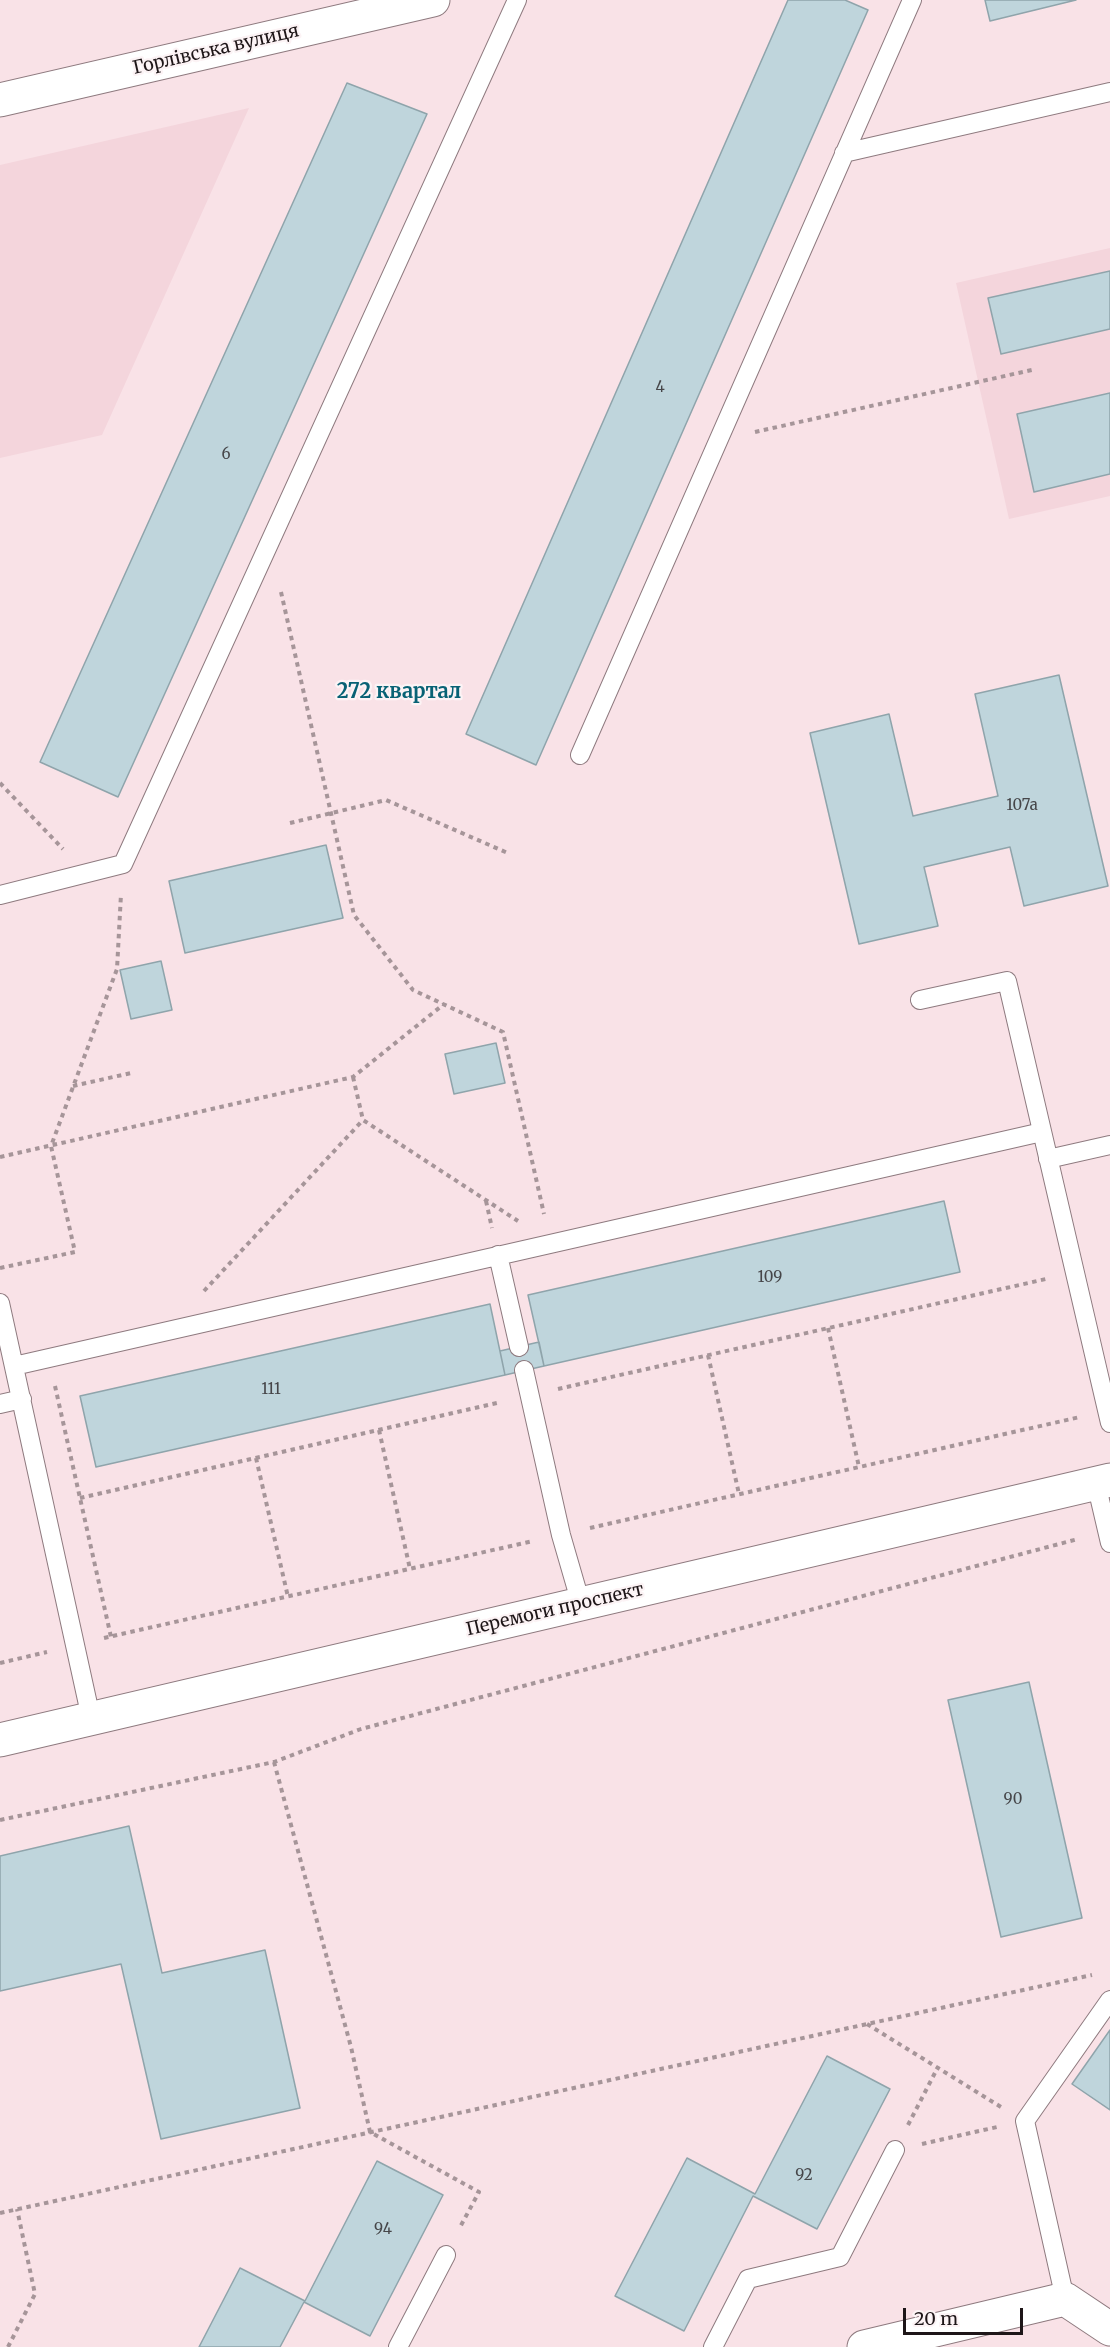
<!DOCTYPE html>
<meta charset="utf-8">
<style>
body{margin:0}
#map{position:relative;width:1110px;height:2347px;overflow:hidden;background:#f9e2e7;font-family:Merriweather,serif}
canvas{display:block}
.scale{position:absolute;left:903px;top:2308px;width:120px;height:27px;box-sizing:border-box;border:3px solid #1e1618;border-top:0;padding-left:8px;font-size:18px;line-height:21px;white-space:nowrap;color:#1e1618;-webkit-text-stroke:4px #fcf3f5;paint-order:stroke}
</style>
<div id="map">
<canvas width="1110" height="2347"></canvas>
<div class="scale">20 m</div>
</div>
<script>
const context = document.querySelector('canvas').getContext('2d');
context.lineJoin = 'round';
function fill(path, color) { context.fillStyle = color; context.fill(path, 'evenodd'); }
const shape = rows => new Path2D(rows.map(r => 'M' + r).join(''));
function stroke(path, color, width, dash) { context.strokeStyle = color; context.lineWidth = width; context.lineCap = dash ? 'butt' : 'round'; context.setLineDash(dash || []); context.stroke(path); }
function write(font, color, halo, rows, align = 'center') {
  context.font = font + ' Merriweather,serif'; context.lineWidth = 4.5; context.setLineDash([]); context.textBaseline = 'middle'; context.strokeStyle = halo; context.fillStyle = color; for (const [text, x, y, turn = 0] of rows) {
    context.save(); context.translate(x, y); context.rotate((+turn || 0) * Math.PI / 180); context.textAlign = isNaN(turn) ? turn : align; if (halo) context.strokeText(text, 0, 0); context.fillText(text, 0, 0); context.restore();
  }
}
const built = shape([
 [249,108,102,435,0,458,0,165],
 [1110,248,1110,496,1009,519,956,283]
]);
const building = shape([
 [788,0,845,0,868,10,536,765,466,734,788,0],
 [985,0,1076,0,990,21,985,0],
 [347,83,427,114,118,797,40,762,347,83],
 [1110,271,1110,329,1001,354,988,298,1110,271],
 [1110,393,1110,474,1034,492,1017,414,1110,393],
 [1059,675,1108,886,1024,906,1010,847,924,867,938,926,859,944,810,733,889,714,913,816,998,796,975,694,1059,675],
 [326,845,343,918,185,953,169,881,326,845],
 [161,961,172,1010,131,1019,120,970,161,961],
 [496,1043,505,1083,454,1094,445,1054,496,1043],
 [944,1201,960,1272,544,1366,528,1295,944,1201],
 [490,1304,505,1375,96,1467,80,1396,490,1304],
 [539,1342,544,1366,505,1375,500,1351,539,1342],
 [1029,1682,1082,1918,1001,1937,948,1700,1029,1682],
 [129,1826,162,1973,265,1950,300,2108,161,2139,121,1964,0,1991,0,1856,129,1826],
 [1110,2030,1110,2110,1072,2084,1110,2030],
 [827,2056,890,2089,817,2229,753,2196,684,2331,615,2296,687,2158,755,2194,827,2056],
 [377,2161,443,2195,370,2336,304,2302,280,2347,199,2347,240,2268,305,2301,377,2161]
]);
const path = shape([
 [755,432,1036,369],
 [281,592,354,915,413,990,503,1032,544,1214],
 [0,783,63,849],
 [290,823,386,800,510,854],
 [353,1077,363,1120,518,1221],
 [73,1086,131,1073],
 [0,1157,353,1077,444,1004],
 [486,1201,492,1228],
 [0,1268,75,1252,51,1146,117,969,121,894],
 [204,1291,363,1120],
 [828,1328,859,1467],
 [708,1355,739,1494],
 [55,1386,111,1637],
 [558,1389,1046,1279],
 [379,1430,410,1569],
 [256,1458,288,1597],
 [80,1498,501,1402],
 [590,1528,1080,1417],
 [104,1638,533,1541],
 [0,1663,47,1652],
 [274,1762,351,2047,370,2132,479,2192,459,2229],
 [0,1820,274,1762,361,1729,1078,1539],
 [867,2024,1001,2107],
 [908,2125,938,2067],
 [922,2144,997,2127],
 [0,2213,1092,1975],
 [8,2347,35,2294,17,2209]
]);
const service = shape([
 [844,153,1110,92],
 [580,755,912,0],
 [0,895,123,864,517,0],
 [920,1000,1007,981,1110,1423],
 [1048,1159,1110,1145],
 [498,1255,519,1347],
 [0,1303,91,1718],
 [14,1366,1042,1132],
 [524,1370,561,1535,581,1604],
 [0,1404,22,1399],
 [1096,1483,1110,1543],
 [1065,2299,1025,2121,1110,2000],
 [398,2347,446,2255],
 [713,2347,748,2279,840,2257,895,2150]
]);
const minor = shape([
 [0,100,433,0],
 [864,2347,1065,2299,1110,2329]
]);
const tertiary = shape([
 [0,1740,1110,1480]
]);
const numberNames = [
 ["4",660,388],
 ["6",226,455],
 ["107а",1022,806],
 ["109",770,1278],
 ["111",271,1390],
 ["90",1013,1800],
 ["92",804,2176],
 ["94",383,2230]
];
const streetNames = [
 ["Горлівська вулиця",216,50,-13],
 ["Перемоги проспект",555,1610,-13]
];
const neighbourhoodNames = [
 ["272 квартал",399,692]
];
fill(built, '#f4d5dc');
fill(building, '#bfd5dc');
stroke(building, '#8fa4ab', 1.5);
stroke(service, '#8e7a7f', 20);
stroke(minor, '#8e7a7f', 35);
stroke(tertiary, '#8e7a7f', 35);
stroke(path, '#a69599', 4, [4.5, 4.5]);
stroke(service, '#fff', 18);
stroke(minor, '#fff', 33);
stroke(tertiary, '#fff', 33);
write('15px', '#464649', null, numberNames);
write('18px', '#1e1618', '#fcf3f5', streetNames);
write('bold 20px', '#086275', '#fcf3f5', neighbourhoodNames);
</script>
